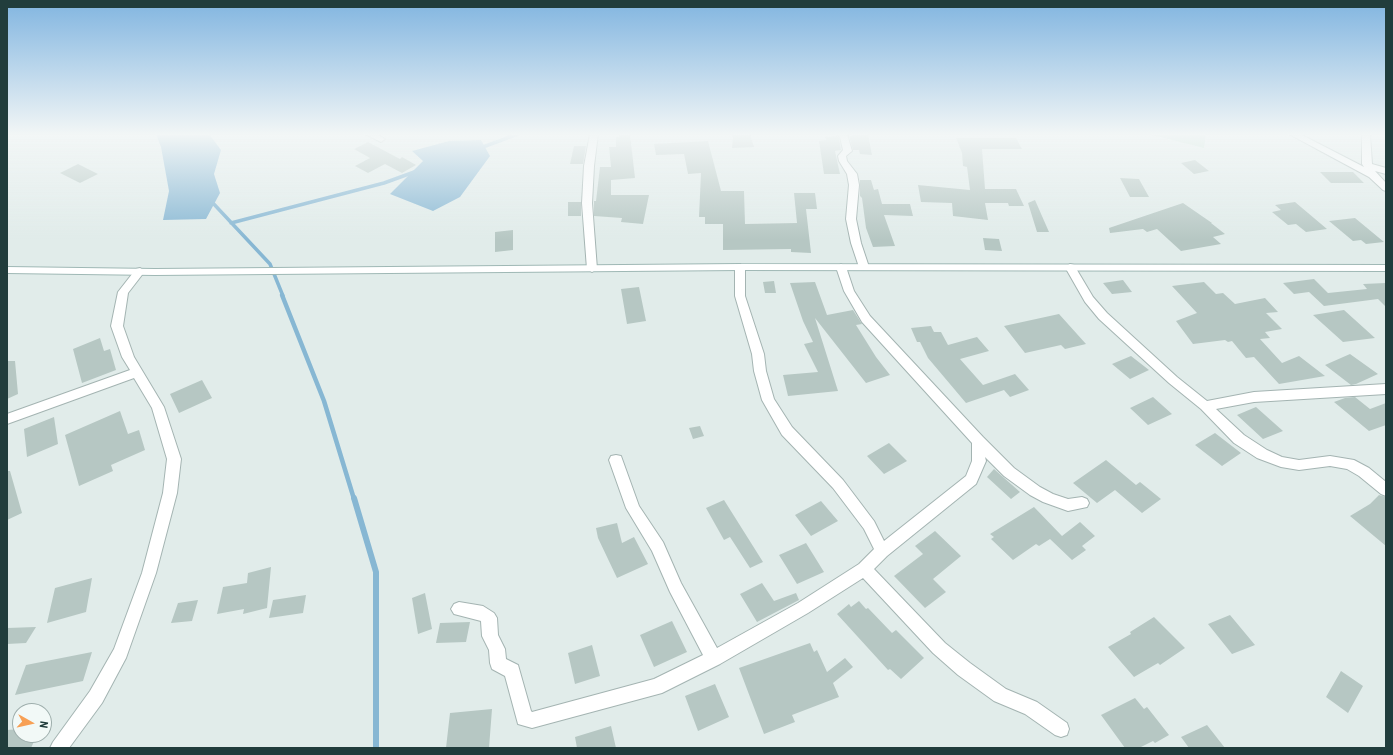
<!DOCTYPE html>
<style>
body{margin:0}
#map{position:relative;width:1393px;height:755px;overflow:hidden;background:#e1ecea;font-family:"Roboto Condensed",sans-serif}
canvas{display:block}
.frame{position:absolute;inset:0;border:8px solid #213d3c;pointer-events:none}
.north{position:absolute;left:12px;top:703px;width:40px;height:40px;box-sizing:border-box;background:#f2f9f7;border:1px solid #9eaeac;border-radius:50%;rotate:98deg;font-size:11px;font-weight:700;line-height:16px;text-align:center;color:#213d3c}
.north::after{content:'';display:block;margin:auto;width:14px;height:18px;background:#f7a055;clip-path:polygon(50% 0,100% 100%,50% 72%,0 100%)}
</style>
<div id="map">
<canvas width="1393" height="755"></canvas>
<div class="frame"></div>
<div class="north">N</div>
</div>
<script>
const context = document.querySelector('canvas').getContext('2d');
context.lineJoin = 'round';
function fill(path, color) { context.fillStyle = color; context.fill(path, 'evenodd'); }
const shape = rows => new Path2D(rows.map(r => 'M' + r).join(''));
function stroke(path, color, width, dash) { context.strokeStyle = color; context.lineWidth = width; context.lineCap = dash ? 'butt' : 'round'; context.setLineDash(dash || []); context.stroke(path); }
const green = shape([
 [1148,134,1206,134,1204,148]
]);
const water = shape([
 [156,134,209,134,221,150,214,174,220,193,206,219,163,220,169,191,161,147],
 [481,140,490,156,460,197,433,211,390,194,423,161,412,151,449,141]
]);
const streamFar2 = shape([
 [480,148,518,134],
 [211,201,270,264,283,296],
 [231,223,384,183,417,171]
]);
const streamFar1 = shape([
 [282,295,324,401,354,499]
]);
const stream = shape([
 [354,498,376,572,376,748]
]);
const building = shape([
 [619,134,630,134,635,178,611,180,611,195,649,195,643,224,621,222,622,218,594,216,594,201,596,201,600,167,611,167,609,147,616,147,616,137,619,137],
 [733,134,750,134,754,147,732,148],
 [852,134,868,134,872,155,860,154,859,150,853,150,849,136,852,136],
 [837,136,839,138,841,150,835,151,840,174,824,174,819,141,826,140,825,137],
 [956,138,1016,138,1022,149,982,149,985,189,1016,189,1024,206,1009,206,1008,203,985,203,988,220,953,216,952,203,921,202,918,185,970,190,967,167,963,166,962,153],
 [708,141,721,191,744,191,745,224,797,223,794,193,815,193,817,209,806,209,811,253,791,252,791,249,723,250,723,224,705,224,705,217,699,217,701,173,688,174,684,154,656,155,654,144],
 [368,142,400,159,402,157,416,165,402,173,385,164,368,173,355,166,370,158,354,149],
 [574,146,586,146,583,164,570,164],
 [1195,160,1209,171,1194,174,1181,163],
 [78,164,98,174,80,183,60,173],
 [1320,172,1353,172,1364,183,1331,183],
 [1120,178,1139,179,1149,197,1130,197],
 [860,180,871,180,874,190,878,189,882,204,910,204,913,216,884,215,895,246,873,247,866,228,862,198,860,196],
 [1035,200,1049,232,1037,232,1028,203],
 [568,202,581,202,581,216,568,216],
 [1295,202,1327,229,1306,232,1296,224,1288,225,1272,212,1281,210,1275,205],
 [1183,203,1212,223,1211,223,1225,234,1213,237,1221,244,1181,251,1157,229,1147,232,1143,229,1110,233,1109,228],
 [1355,218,1384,242,1366,244,1361,240,1353,241,1329,221],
 [513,230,513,250,495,252,495,232],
 [983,238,999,239,1002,251,985,250],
 [1314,279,1328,293,1367,289,1363,284,1386,283,1386,307,1378,299,1324,306,1309,292,1294,294,1283,283],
 [1123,280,1132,292,1112,294,1103,283],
 [774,281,776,293,765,293,763,282],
 [815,282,827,315,853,310,862,324,856,325,876,357,890,375,866,383,815,318,838,391,788,396,783,375,818,372,804,344,813,342,803,321,790,283],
 [1204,282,1216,294,1223,293,1235,304,1265,298,1278,312,1266,313,1282,329,1265,332,1270,338,1260,339,1282,363,1299,356,1325,376,1279,384,1254,357,1246,358,1232,341,1228,342,1225,340,1193,344,1176,321,1197,313,1172,286],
 [639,287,646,321,627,324,621,289],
 [1344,310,1375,338,1343,342,1313,315],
 [1059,314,1086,344,1065,349,1061,345,1025,353,1004,326],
 [931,326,934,332,941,332,948,345,977,337,989,351,960,359,983,385,1015,374,1029,390,1010,397,1004,390,966,403,928,358,920,342,917,342,911,328],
 [100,338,104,351,110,349,116,370,82,383,73,349],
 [1350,354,1378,374,1356,384,1351,385,1325,365],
 [1131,356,1149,370,1130,379,1112,364],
 [7,361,15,361,18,394,7,399],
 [202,380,212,398,179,413,170,394],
 [1153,397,1172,414,1148,425,1130,408],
 [1355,397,1370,409,1386,403,1386,425,1369,431,1334,402,1345,398],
 [1256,407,1283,431,1263,439,1237,415],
 [120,411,128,434,139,430,145,450,111,465,113,471,79,486,65,435],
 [54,417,58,444,27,457,24,429],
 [700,426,704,436,693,439,689,428],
 [1215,433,1241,453,1222,466,1195,445],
 [889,443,907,461,884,474,867,456],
 [1106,460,1136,485,1140,482,1161,499,1142,513,1115,490,1097,503,1073,483],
 [994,469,1003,477,1020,492,1011,499,987,477],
 [7,471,10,471,22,513,7,520],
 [1379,495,1386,497,1386,546,1350,516,1370,504],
 [724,500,763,562,750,568,730,537,724,540,706,508],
 [821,501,838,521,811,536,795,515],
 [1034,507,1062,536,1080,522,1095,536,1082,546,1086,550,1072,560,1050,539,1039,546,1036,544,1013,560,991,539,994,537,990,534],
 [617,523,622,543,634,537,648,564,617,578,598,538,596,528],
 [935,531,961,556,933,579,946,592,925,608,894,576,923,554,915,546],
 [806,543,824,572,797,584,779,555],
 [271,567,267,608,243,614,244,609,217,614,223,587,247,583,248,573],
 [92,578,86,612,47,623,55,588],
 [762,583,774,601,796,593,799,600,757,622,740,594],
 [425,593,432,629,418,634,412,598],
 [306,595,303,613,269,618,273,600],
 [198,600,192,621,171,623,178,603],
 [859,601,866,609,868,608,892,633,896,630,924,658,901,679,890,669,888,670,837,614,849,604,851,607],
 [1230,615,1255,645,1232,654,1208,624],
 [1154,617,1185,648,1160,665,1158,663,1134,677,1108,647,1131,634,1130,632],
 [672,621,687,652,654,667,640,635],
 [470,622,466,642,436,643,440,623],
 [36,627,26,643,7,644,7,628],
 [810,643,814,652,817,650,827,672,845,658,853,667,833,683,839,697,792,715,795,722,764,734,739,668],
 [592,645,600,676,575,684,568,653],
 [92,652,83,681,15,695,26,665],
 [1341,671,1363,686,1348,713,1326,697],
 [715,684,729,717,698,731,685,696],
 [1135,698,1144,709,1147,707,1169,735,1155,743,1153,741,1139,748,1125,748,1101,715],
 [492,709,489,748,446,748,450,713],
 [1207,725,1225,748,1189,748,1181,737],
 [611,726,616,748,577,748,575,737],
 [20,729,20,735,37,735,31,748,7,748,7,730]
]);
const minor = shape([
 [365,134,377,134,385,139,381,142,365,134],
 [590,134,598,134,594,166,592,203,597,269,592,272,587,269,582,203,584,166,590,134],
 [836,134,847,134,852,151,846,156,847,161,857,174,859,185,856,219,861,243,869,267,864,270,859,267,851,243,846,219,849,185,847,174,839,161,838,156,843,150,840,137,836,134],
 [1289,134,1300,134,1364,167,1362,164,1362,134,1370,134,1372,164,1386,168,1386,174,1375,171,1386,183,1386,191,1383,190,1369,177,1289,134],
 [740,264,745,267,745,296,764,354,766,371,774,399,792,427,843,480,874,521,884,541,966,476,972,461,972,443,862,322,844,291,836,267,841,264,846,267,854,291,870,316,983,437,1014,468,1040,487,1053,494,1068,499,1082,497,1087,499,1089,503,1087,507,1068,511,1043,502,1030,495,1004,476,985,457,986,461,976,484,887,556,874,569,945,643,970,663,1006,689,1037,702,1067,723,1069,729,1067,735,1061,737,1055,735,1025,714,994,701,958,675,933,653,863,578,808,613,720,664,662,693,532,728,518,724,505,676,492,669,490,663,489,650,482,636,481,621,454,614,451,609,454,604,459,602,483,606,494,613,497,618,498,635,505,649,506,659,518,665,531,711,532,712,654,679,703,655,670,592,652,551,626,508,609,460,611,456,616,455,621,456,639,506,663,542,681,583,717,648,798,603,859,564,874,549,864,529,833,488,782,435,762,400,754,371,752,354,735,296,735,267,740,264],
 [1070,264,1074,265,1093,297,1107,313,1177,377,1207,401,1254,392,1386,384,1386,394,1254,402,1216,409,1244,435,1267,450,1282,457,1299,460,1330,456,1354,460,1369,468,1386,482,1386,496,1381,494,1359,476,1347,469,1330,466,1299,470,1281,467,1257,458,1234,443,1201,409,1169,383,1099,319,1085,302,1065,267,1070,264],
 [140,268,145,271,128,293,123,326,134,357,164,407,181,459,177,493,156,573,126,658,102,703,69,748,50,748,53,742,90,691,114,649,142,573,163,493,167,459,152,408,134,378,7,424,7,414,130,370,122,357,111,326,118,292,136,269,140,268]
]);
const secondary = shape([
 [740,264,1386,265,1386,271,740,270,155,275,7,273,7,267,155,269,740,264]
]);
fill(green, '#b9decb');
fill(water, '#87b7d3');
stroke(streamFar2, '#87b7d3', 3.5);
stroke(streamFar1, '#87b7d3', 4.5);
stroke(stream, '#87b7d3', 6);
fill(building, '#b6c7c3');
stroke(minor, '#a4b4b2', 2);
stroke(secondary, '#9fb8b5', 2);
fill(minor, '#fff');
fill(secondary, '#fff');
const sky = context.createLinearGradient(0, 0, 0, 240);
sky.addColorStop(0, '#81b5e0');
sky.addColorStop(0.56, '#f2f6f6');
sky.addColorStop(1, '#f2f6f600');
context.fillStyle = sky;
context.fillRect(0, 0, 1393, 240);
</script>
